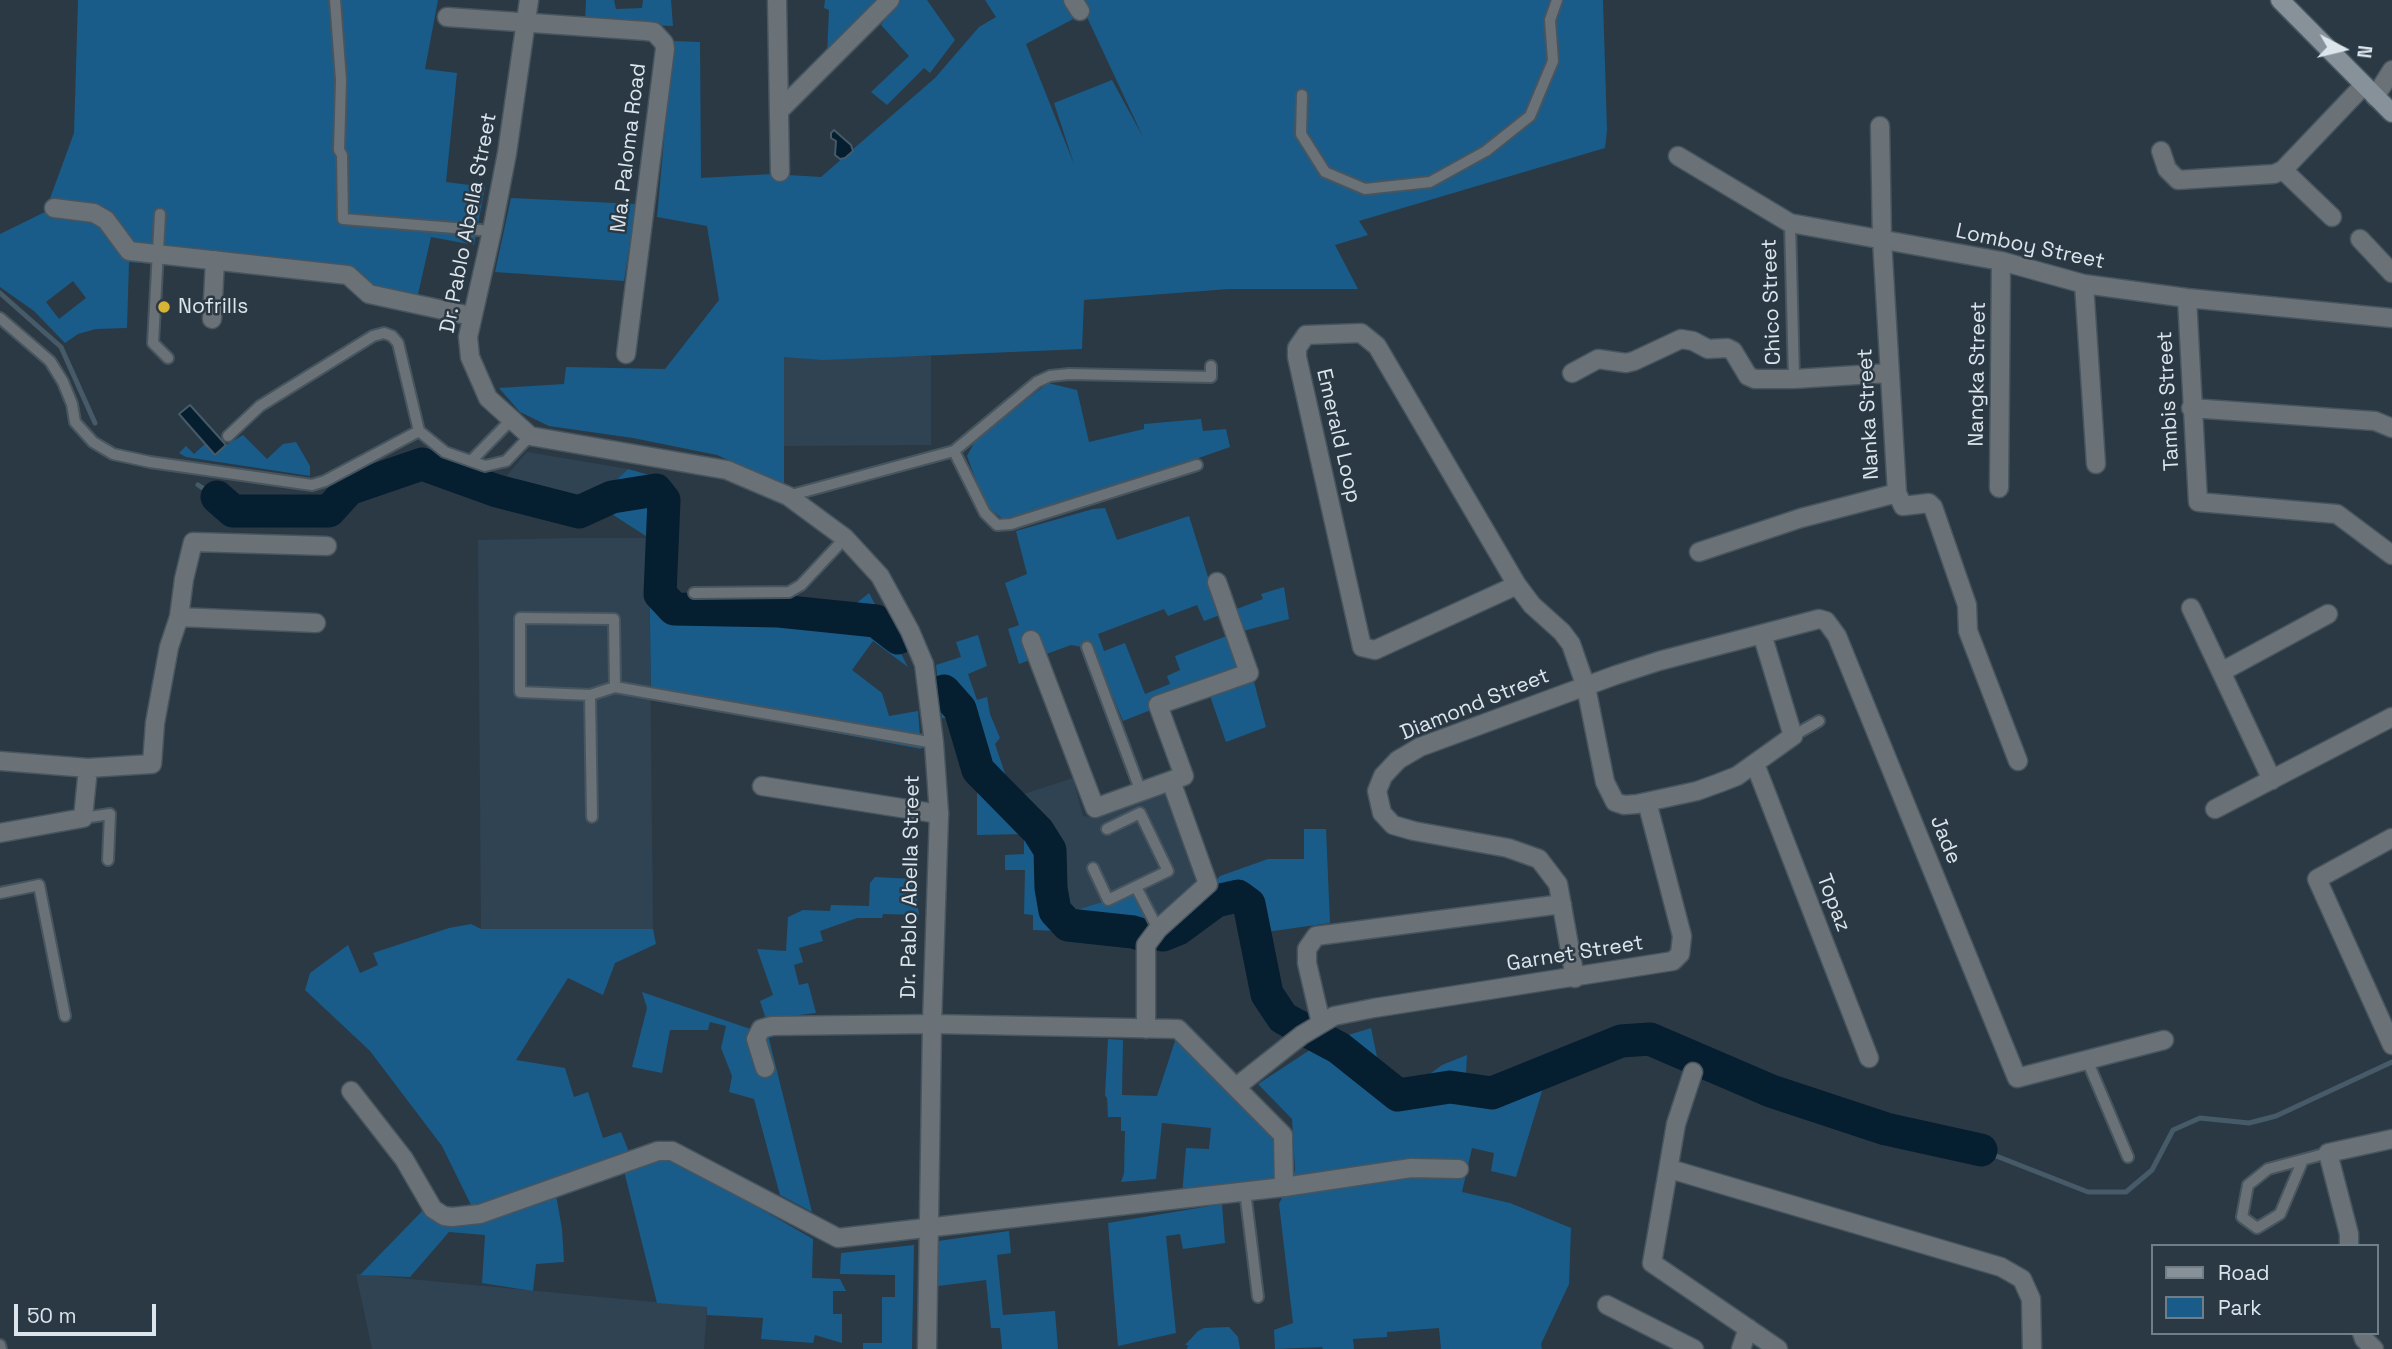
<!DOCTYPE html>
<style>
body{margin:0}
#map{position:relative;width:2392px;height:1349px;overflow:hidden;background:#2b3944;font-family:"Space Grotesk",sans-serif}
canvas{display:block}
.legend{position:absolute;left:2151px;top:1244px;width:228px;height:91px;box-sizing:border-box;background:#2b3944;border:2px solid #727e87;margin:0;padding:9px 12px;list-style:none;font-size:21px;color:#dce5ec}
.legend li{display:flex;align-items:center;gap:14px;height:35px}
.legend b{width:35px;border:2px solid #727e87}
.north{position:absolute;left:2308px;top:14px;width:70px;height:70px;-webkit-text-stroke:5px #2b3944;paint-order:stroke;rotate:97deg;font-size:19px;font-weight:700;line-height:28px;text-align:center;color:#dce5ec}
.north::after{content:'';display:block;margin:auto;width:24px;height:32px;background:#dce5ec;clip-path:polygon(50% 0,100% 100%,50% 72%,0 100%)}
.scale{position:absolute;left:14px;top:1304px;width:142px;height:32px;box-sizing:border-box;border:4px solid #dce5ec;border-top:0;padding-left:9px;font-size:21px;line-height:24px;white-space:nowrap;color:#dce5ec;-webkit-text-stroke:5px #2b3944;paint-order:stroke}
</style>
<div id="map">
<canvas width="2392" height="1349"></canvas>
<ul class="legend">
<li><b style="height:9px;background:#86919a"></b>Road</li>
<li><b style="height:19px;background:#195c89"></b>Park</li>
</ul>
<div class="north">N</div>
<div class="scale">50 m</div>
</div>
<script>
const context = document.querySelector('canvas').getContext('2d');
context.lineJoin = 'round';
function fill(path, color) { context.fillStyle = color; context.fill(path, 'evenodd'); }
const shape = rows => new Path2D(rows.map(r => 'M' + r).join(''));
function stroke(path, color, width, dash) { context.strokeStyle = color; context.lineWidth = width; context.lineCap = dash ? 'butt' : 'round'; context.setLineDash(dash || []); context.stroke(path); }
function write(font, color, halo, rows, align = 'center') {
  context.font = font + ' "Space Grotesk",sans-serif'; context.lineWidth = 5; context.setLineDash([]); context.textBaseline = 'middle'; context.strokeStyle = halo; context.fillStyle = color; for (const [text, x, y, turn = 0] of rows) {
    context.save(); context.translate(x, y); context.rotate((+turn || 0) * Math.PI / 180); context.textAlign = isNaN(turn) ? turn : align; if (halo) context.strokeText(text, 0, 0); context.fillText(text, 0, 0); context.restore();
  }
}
const built = shape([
 [931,356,931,445,784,446,783,357],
 [527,452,628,469,593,502,519,492,498,486],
 [573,538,649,538,653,929,481,929,478,540],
 [1073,778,1083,816,1093,817,1166,788,1199,886,1147,932,1068,915,1042,826,1015,797],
 [356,1274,707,1307,704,1349,372,1349]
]);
const green = shape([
 [78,0,438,0,425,69,457,73,446,182,485,187,474,245,431,237,414,312,357,297,350,281,129,262,127,328,96,329,78,334,65,343,34,311,0,287,0,234,45,212,74,133],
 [73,281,86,298,59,319,46,302],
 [586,0,614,0,616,9,642,8,643,0,671,0,673,26,585,23],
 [825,0,878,0,827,54,829,10,824,8],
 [899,0,927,0,955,40,930,73,924,68,887,105,871,92,909,56,881,25],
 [985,0,1067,0,1077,17,1026,44,1074,164,1054,103,1112,80,1143,137,1079,0,1603,0,1607,130,1605,148,1359,221,1368,235,1335,245,1358,289,1229,289,1084,300,1082,349,872,358,823,360,784,357,784,485,717,455,633,438,549,426,520,412,499,388,564,384,566,367,665,369,719,300,707,226,657,217,673,41,700,42,701,178,772,174,821,177,935,78,979,27,996,17],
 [511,198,636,204,624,281,495,272],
 [1048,383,1077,390,1089,442,1144,429,1144,424,1201,419,1203,431,1226,429,1230,447,1099,493,1003,519,985,505,967,456,976,439],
 [243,435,267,459,283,444,296,442,310,466,310,476,186,457,179,453,186,446,194,454,205,444,215,455,226,445],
 [628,469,670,481,670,578,685,602,811,611,833,607,842,615,869,593,908,667,873,641,852,670,882,693,889,716,918,711,921,749,651,698,649,538,593,502],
 [1105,508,1117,540,1189,516,1220,615,1204,621,1197,605,1168,616,1164,609,1098,634,1104,651,1125,643,1145,694,1170,684,1167,676,1180,670,1175,656,1229,635,1240,669,1150,705,1151,710,1123,721,1093,649,1071,645,1019,664,1008,629,1019,625,1005,583,1027,574,1016,531,1093,509],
 [1284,587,1289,619,1243,631,1234,610,1263,599,1261,594],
 [978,635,987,666,968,674,977,700,987,697,990,714,1000,738,995,744,1013,797,1042,826,1070,912,1132,893,1158,917,1177,922,1220,876,1268,859,1304,859,1304,829,1326,829,1330,923,1252,934,1243,908,1223,912,1170,948,1139,940,1112,940,1111,933,1033,930,1033,915,1024,914,1025,870,1005,870,1005,855,1024,854,1024,834,977,835,977,784,964,770,960,717,942,718,936,665,961,657,956,642],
 [1253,678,1266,727,1226,742,1209,693],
 [875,877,914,879,919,915,883,914,882,918,857,918,820,931,823,941,799,948,803,962,794,965,799,985,808,983,816,1013,766,1019,760,1001,773,995,757,949,786,951,788,917,803,910,830,911,831,905,869,906,870,883],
 [471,924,481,929,653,929,656,944,615,963,603,995,568,978,516,1060,565,1068,574,1097,588,1092,603,1138,621,1132,629,1152,556,1195,562,1229,564,1262,536,1264,533,1291,482,1283,485,1235,449,1232,410,1277,360,1275,427,1206,472,1207,442,1146,370,1051,305,990,310,973,348,945,360,973,378,965,373,953,449,928],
 [642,992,768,1035,812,1212,780,1195,754,1099,729,1092,732,1076,721,1048,726,1026,710,1022,708,1030,670,1030,662,1073,632,1067,647,1008],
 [1371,1028,1381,1076,1400,1096,1442,1065,1467,1055,1465,1093,1487,1098,1546,1078,1516,1177,1491,1171,1494,1153,1472,1148,1462,1192,1510,1203,1571,1228,1569,1284,1541,1344,1542,1349,1441,1349,1439,1328,1387,1332,1387,1337,1353,1339,1354,1349,1323,1349,1322,1347,1275,1349,1274,1330,1293,1323,1279,1204,1295,1170,1292,1119,1258,1084,1319,1044],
 [1108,1039,1123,1040,1122,1095,1157,1096,1175,1041,1235,1092,1279,1143,1280,1183,1182,1195,1186,1148,1209,1149,1211,1128,1162,1123,1156,1179,1121,1182,1124,1173,1125,1131,1121,1131,1121,1117,1108,1117,1107,1098,1105,1095],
 [655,1158,682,1164,813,1239,812,1278,840,1279,846,1291,833,1291,833,1314,842,1314,842,1343,815,1335,813,1343,761,1339,763,1318,707,1315,707,1307,657,1303,624,1171],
 [1222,1204,1225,1243,1183,1249,1180,1234,1166,1236,1176,1333,1118,1346,1108,1223],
 [1009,1231,1011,1253,997,1255,1003,1315,1055,1311,1058,1349,1002,1349,1000,1328,991,1328,986,1280,938,1286,938,1241],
 [914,1245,912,1349,863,1349,863,1343,882,1343,882,1297,895,1297,895,1275,840,1274,841,1253],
 [1229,1327,1238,1337,1240,1349,1187,1349,1188,1345,1185,1345,1198,1331,1204,1328]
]);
const water = shape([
 [834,130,851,145,853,151,845,158,840,159,835,155,836,141,831,138,831,133,834,130],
 [190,405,226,445,215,455,179,414,190,405]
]);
const stream = shape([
 [0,293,61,347,95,423],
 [198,485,217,497],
 [1981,1150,2088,1192,2126,1192,2152,1170,2173,1130,2200,1118,2249,1123,2276,1116,2392,1062]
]);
const river = shape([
 [217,497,233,511,329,511,349,489,422,464,497,491,579,512,612,497,656,490,664,500,660,594,674,609,779,611,876,621,898,638],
 [944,691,960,709,978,770,1038,831,1050,850,1051,888,1055,911,1068,925,1133,932,1143,935],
 [1163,935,1178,929,1216,901,1238,896,1249,904,1267,994,1283,1018,1339,1048,1398,1095,1450,1087,1492,1093,1621,1041,1650,1039,1771,1091,1886,1129,1981,1150]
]);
const service = shape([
 [335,0,341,80,339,150,342,155,343,219,492,231],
 [1302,95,1301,134,1325,172,1365,189,1430,182,1486,151,1530,116,1553,61,1550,20,1557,0],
 [160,214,153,343,168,358],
 [1790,223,1794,379],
 [0,318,50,361,63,382,72,404,75,422,93,442,113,454,150,462,312,485,325,481,419,431,445,452,485,466,506,461,530,436],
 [228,436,260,406,373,336,384,333,392,336,398,343,419,431],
 [954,451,1037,382,1050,376,1069,374,1211,377,1211,366],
 [471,461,511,420],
 [788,496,954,451,985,513,997,525,1011,524,1197,465],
 [694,593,789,592,801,585,845,538],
 [1087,647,1141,792],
 [615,687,614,619,520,618,520,692,590,695,615,687,934,743],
 [590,695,592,817],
 [1793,736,1819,721],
 [83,818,110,814,108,860],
 [1093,868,1108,900,1168,871,1140,813,1107,829],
 [1136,887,1158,929],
 [0,893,39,885,65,1016],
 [2087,1060,2128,1157],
 [2302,1162,2280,1214,2257,1228,2242,1217,2248,1185,2268,1169,2328,1153],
 [1245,1191,1258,1297],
 [0,1345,1,1349]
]);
const minor = shape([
 [777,0,780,172],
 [1073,0,1080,11],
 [447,17,646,31,654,32,664,43,665,49,626,354],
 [2375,97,2392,70],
 [779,111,890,0],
 [1880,126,1882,240,1897,493,1903,506,1929,503,1933,507,1967,605,1968,631,2018,761],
 [2161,151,2167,169,2178,180,2274,174,2283,170,2364,85],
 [1678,156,1790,223,2001,261,2084,284,2187,298,2392,318],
 [2283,170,2332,217],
 [54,208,94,213,106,220,129,251,348,275,369,294,471,316],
 [2360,239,2392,273],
 [2084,284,2096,464],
 [2187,298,2198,502,2337,514,2392,555],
 [212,319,215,260],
 [1572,373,1598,359,1626,363,1634,361,1681,339,1693,341,1708,349,1727,348,1733,351,1748,376,1755,379,1794,379,1889,373],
 [2191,408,2375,421,2392,428],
 [1999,488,2001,261],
 [1699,552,1801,518,1897,493],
 [1517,585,1375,650,1362,647,1297,357,1297,348,1306,335,1361,333,1377,346,1517,585,1532,605,1562,632,1571,644,1586,687,1605,782,1615,802,1624,805,1637,804,1697,791,1719,783,1737,776,1793,736,1762,634],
 [2191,608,2272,780],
 [179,617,316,623],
 [1031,640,1095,808,1184,776,1158,705,1249,673,1217,582],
 [2221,672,2328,614],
 [0,761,88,768,152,764,155,723,169,647,179,617,184,579,193,542,327,546],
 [1755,764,1869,1058],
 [762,786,939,814],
 [2215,809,2392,717],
 [0,833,83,818,88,768],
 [2392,838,2317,879,2392,1045],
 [1575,978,1558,884,1539,859,1508,848,1414,831,1393,825,1382,813,1377,791,1383,776,1398,760,1420,747,1616,675,1659,661,1819,619,1826,621,1837,636,2017,1078,2164,1040],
 [1321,1023,1307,963,1307,949,1316,936,1562,904],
 [1146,1029,1146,945,1158,929,1208,884,1171,781],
 [765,1068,756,1039,761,1029,772,1026,932,1024,1178,1029,1283,1135,1284,1187],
 [1693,1072,1676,1124,1652,1263,1778,1349],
 [1236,1087,1302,1035,1334,1016,1374,1008,1673,961,1680,954,1682,936,1647,802],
 [351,1091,404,1159,433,1209,444,1216,452,1217,480,1214,658,1151,672,1151,838,1238,1284,1187,1411,1168,1459,1169],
 [1670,1169,2001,1267,2022,1279,2031,1299,2032,1349],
 [2349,1246,2349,1234,2328,1153,2392,1139],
 [1607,1305,1694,1349],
 [2362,1333,2364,1339,2374,1349],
 [1741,1349,1748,1328]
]);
const tertiary = shape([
 [529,0,507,153,492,231,468,337,470,357,488,398,530,436,727,470,788,496,845,538,880,576,910,631,924,664,934,743,939,814,932,1024,927,1349]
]);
const secondary = shape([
 [2280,0,2392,113]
]);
const markers = [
 [164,307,7,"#d7b434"]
];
const streetNames = [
 ["Ma. Paloma Road",629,148,-83],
 ["Dr. Pablo Abella Street",469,223,-79],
 ["Lomboy Street",2030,247,12],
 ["Chico Street",1772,302,-92],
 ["Nangka Street",1978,374,-89],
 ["Tambis Street",2169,401,-93],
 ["Nanka Street",1869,414,-93],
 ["Emerald Loop",1338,436,77],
 ["Diamond Street",1475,705,-22],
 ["Jade",1945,840,68],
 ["Dr. Pablo Abella Street",911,887,-89],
 ["Topaz",1833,903,69],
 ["Garnet Street",1575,954,-9]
];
const poiNames = [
 ["Nofrills",178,307]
];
fill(built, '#304353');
fill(green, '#195c89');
fill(water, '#051e30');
stroke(water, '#465a68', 2);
stroke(stream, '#465a68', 5);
stroke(river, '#051e30', 33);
stroke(service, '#47555f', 14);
stroke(minor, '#47555f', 21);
stroke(tertiary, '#47555f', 21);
stroke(secondary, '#47555f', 21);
stroke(service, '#6a7177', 10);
stroke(minor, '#6a7177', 18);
stroke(tertiary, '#6a7177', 18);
stroke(secondary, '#86919a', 18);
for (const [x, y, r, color] of markers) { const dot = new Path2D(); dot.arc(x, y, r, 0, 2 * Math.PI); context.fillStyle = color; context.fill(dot); stroke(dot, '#2b3944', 2.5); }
write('21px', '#dce5ec', '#2b3944', streetNames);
write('21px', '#dce5ec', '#2b3944', poiNames, 'left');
</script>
